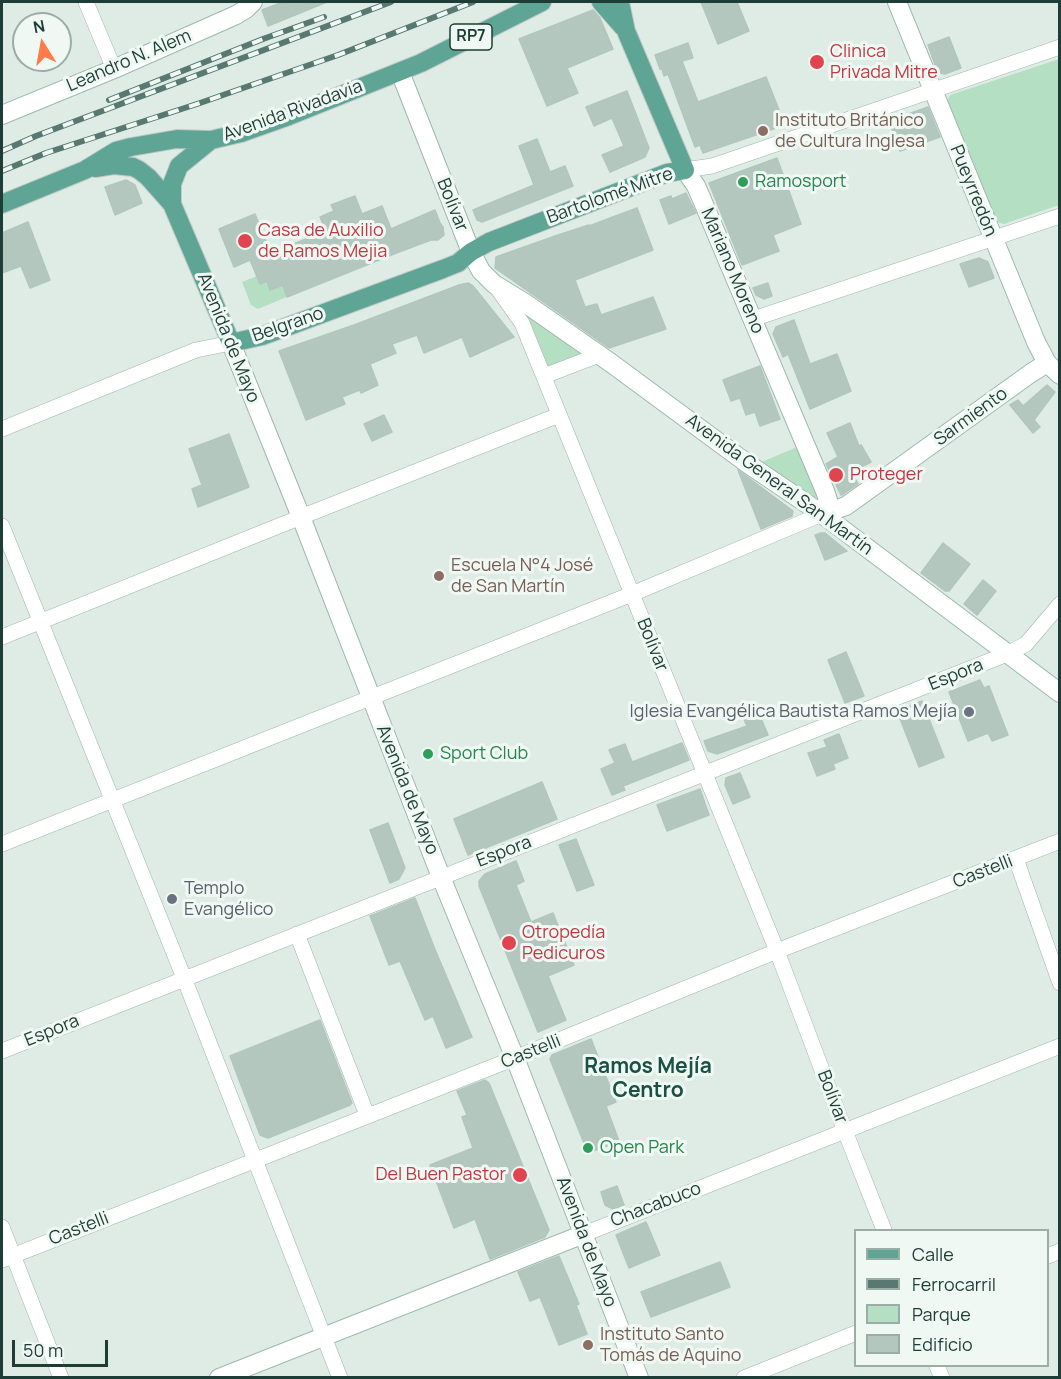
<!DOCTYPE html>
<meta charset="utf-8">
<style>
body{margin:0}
#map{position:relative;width:1061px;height:1379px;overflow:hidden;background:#dfece6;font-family:Manrope,sans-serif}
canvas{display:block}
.frame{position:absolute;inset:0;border:3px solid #1e3d36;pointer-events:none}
.legend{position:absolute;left:854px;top:1229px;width:195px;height:138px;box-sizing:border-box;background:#f0f8f4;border:2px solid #9cada8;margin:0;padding:8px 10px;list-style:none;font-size:18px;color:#1e3d36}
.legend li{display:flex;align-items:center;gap:12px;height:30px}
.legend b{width:30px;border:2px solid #9cada8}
.north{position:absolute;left:12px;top:12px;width:60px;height:60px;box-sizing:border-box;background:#f0f8f4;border:2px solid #9cada8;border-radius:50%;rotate:349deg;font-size:16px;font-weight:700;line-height:24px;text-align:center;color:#1e3d36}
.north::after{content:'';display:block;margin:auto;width:21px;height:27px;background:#ff7c4a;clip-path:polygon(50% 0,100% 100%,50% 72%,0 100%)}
.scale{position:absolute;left:12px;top:1340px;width:96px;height:27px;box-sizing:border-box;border:3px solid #1e3d36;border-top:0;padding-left:8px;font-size:18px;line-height:21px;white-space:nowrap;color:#1e3d36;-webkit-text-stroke:4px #f0f8f4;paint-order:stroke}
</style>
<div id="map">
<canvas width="1061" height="1379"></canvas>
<div class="frame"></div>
<ul class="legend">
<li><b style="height:8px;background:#5fa595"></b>Calle</li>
<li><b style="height:8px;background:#587971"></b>Ferrocarril</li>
<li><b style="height:16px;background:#b5dfc2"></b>Parque</li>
<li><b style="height:16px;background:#b4c7bf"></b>Edificio</li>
</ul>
<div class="north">N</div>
<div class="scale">50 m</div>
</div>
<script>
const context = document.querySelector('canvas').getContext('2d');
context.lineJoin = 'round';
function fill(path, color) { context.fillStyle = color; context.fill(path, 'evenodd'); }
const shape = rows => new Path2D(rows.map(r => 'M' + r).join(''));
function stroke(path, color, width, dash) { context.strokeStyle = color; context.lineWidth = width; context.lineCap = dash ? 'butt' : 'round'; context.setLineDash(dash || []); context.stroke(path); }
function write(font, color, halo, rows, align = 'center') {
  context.font = font + ' Manrope,sans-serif'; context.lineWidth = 6; context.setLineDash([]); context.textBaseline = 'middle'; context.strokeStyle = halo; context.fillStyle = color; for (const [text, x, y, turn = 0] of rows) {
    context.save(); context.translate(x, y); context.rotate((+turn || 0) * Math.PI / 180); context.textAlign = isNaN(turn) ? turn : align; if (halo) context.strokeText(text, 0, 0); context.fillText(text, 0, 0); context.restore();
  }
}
const green = shape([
 [1059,59,1059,205,1004,224,994,221,946,104,950,95],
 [257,276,260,284,267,281,270,290,283,285,287,297,258,309,251,305,242,282],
 [526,312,586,355,552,378],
 [797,447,817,494,816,500,757,464]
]);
const building = shape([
 [283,2,327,2,268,26,262,10,283,2],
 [701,2,737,2,749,31,718,44,701,2],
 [593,10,600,18,613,49,567,68,578,93,547,106,519,39,593,10],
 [949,37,961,68,945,74,941,73,937,70,928,45,949,37],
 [688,43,693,58,682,61,698,102,766,77,785,125,703,153,700,145,695,147,668,74,664,76,662,69,660,69,655,55,688,43],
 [627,91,649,148,645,157,610,172,602,155,624,146,612,118,594,126,586,107,627,91],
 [928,107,940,137,900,151,889,121,928,107],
 [537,139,550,172,565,166,573,186,482,222,477,220,473,210,534,185,519,146,537,139],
 [777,158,801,224,773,235,779,251,742,265,709,183,777,158],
 [126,180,135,185,142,203,115,215,105,187,126,180],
 [686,193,696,213,669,224,660,200,671,196,672,199,686,193],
 [355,196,362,214,382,206,391,229,435,210,440,223,443,227,444,235,438,240,431,240,399,252,287,297,283,285,270,290,267,281,260,284,250,260,234,267,219,229,255,214,271,253,326,231,320,217,334,211,331,205,355,196],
 [637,208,653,250,575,280,585,307,597,304,601,315,653,297,666,329,609,348,495,268,496,257,558,235,589,225,589,226,637,208],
 [28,222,50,280,30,288,21,266,2,273,2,233,28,222],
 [979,258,988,262,994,278,969,287,960,264,979,258],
 [468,283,473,286,514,337,470,357,462,337,424,353,417,335,392,344,396,353,370,364,378,385,361,393,360,390,342,397,345,404,306,420,279,351,354,325,459,285,468,283],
 [768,283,772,296,764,299,756,295,753,288,768,283],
 [794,320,810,364,837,354,851,391,810,409,788,354,783,357,773,334,776,327,794,320],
 [760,366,780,419,760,426,755,412,746,415,740,398,731,401,723,380,760,366],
 [1047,385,1055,392,1034,420,1040,427,1033,433,1010,405,1018,400,1023,406,1047,385],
 [384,415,392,432,372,441,364,424,384,415],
 [850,423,859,446,861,445,871,462,851,472,858,484,842,495,841,495,826,464,838,457,827,433,850,423],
 [229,434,249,487,198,507,192,489,202,485,189,449,229,434],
 [738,470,793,511,792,516,761,529,738,470],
 [821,533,825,533,847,551,825,560,815,535,821,533],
 [943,543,970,564,949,591,945,591,921,573,943,543],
 [983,580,996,591,977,615,964,604,983,580],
 [846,652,864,696,845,703,828,660,846,652],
 [980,680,984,688,989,686,1008,735,992,741,988,733,968,741,949,692,980,680],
 [922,701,944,757,919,767,897,711,922,701],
 [755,704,768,735,717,754,708,751,704,741,747,726,740,710,755,704],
 [839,734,848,758,833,764,835,769,817,776,808,753,827,747,824,740,839,734],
 [682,743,689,760,623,786,625,790,612,795,601,769,615,763,609,750,625,744,632,762,682,743],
 [740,773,750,797,733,804,725,785,726,778,740,773],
 [542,782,557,819,468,855,454,819,542,782],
 [700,789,709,815,667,831,657,805,700,789],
 [388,823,405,868,399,879,390,883,370,830,388,823],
 [576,839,594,885,577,891,559,845,576,839],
 [516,861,524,881,516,885,531,922,553,913,574,965,548,976,566,1020,538,1032,479,886,479,881,485,874,516,861],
 [415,898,434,947,472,1037,446,1048,433,1016,425,1020,400,961,389,965,370,916,415,898],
 [320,1020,352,1103,350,1105,268,1138,260,1135,230,1056,320,1020],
 [591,1039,616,1102,606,1106,619,1141,588,1153,550,1059,552,1055,591,1039],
 [485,1080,489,1083,549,1230,545,1237,490,1259,475,1219,454,1228,430,1165,473,1148,462,1117,467,1115,457,1091,485,1080],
 [617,1186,624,1205,613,1209,605,1205,601,1192,617,1186],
 [646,1222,660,1255,629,1268,616,1235,646,1222],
 [559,1256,579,1304,576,1305,587,1334,559,1345,540,1297,530,1301,518,1272,559,1256],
 [720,1262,730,1287,651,1317,641,1292,720,1262]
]);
const street = shape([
 [86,2,114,69],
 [685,170,712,166,1060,47],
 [497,288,522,323,777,951,845,1131,884,1230],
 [753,319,1060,216],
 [544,376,599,355],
 [2,429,196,350,231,343],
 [2,526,184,978,340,1378],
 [2,637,301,517,559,415],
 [2,844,632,594,822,514],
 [1016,859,1060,983],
 [297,934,367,1115],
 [2,1051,1007,654,1026,644,1060,604],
 [2,1227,61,1378],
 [584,1234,1060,1046],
 [1048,1256,1060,1251],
 [2,1260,515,1058,777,951,1060,841],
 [937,1366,942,1378],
 [744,1378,856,1333]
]);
const secondary = shape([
 [897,2,1036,342,1047,363,1060,375],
 [400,72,471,252,481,271,494,284,525,303,611,363,748,464,822,514,1060,693],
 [2,115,114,69,236,15,246,9,253,2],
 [685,170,696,186,700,195,825,491,828,500,822,514],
 [231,343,301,517,441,877,515,1058,639,1378],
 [822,514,846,506,1031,373,1047,363],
 [219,1378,584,1234]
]);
const primary = shape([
 [601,2,623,27],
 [211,140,179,166,172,184,172,204,231,343,262,336,443,269,458,263,471,252,489,242,667,173,685,170,626,31,620,2],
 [95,168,114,165,133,167,139,170,148,177,172,204],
 [2,204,85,170,116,151,131,147,177,139,211,140,241,133,289,116,421,63,542,2]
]);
const rail = shape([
 [109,100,263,39,324,17],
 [2,151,36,136,391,2],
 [2,171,46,153,200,103,338,55,473,2]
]);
const markers = [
 [817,62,8,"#e0444e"],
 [763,131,6,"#8d6e63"],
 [743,182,6,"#2e9e5b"],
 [245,241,8,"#e0444e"],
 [836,475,8,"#e0444e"],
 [439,576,6,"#8d6e63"],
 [969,712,6,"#6b7280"],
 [428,754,6,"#2e9e5b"],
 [172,899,6,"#6b7280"],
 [509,943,8,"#e0444e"],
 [588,1148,6,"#2e9e5b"],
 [520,1175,8,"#e0444e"],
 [588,1345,6,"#8d6e63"]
];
const shields = [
 [471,37,42]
];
const shieldNames = [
 ["RP7",471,37]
];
const healthNames = [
 ["Clinica",830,52],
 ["Privada Mitre",830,73],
 ["Casa de Auxilio",258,231],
 ["de Ramos Mejia",258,252],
 ["Proteger",850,475],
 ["Otropedía",522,933],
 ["Pedicuros",522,954],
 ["Del Buen Pastor",506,1175,"right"]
];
const streetNames = [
 ["Leandro N. Alem",129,61,-23],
 ["Avenida Rivadavia",293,111,-20],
 ["Pueyrredón",973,191,68],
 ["Bartolomé Mitre",610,196,-20],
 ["Bolívar",452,205,68],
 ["Mariano Moreno",732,271,67],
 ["Belgrano",288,325,-19],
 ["Avenida de Mayo",228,338,68],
 ["Sarmiento",971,417,-36],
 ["Avenida General San Martín",779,485,36],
 ["Bolívar",652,645,68],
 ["Espora",956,675,-22],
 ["Avenida de Mayo",407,790,68],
 ["Espora",504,852,-21],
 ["Castelli",983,872,-21],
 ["Espora",52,1031,-22],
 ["Castelli",531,1052,-22],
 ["Bolívar",832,1097,69],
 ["Chacabuco",656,1205,-21],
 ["Castelli",79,1229,-21],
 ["Avenida de Mayo",586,1242,69]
];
const educationNames = [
 ["Instituto Británico",775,121],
 ["de Cultura Inglesa",775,142],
 ["Escuela N°4 José",451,566],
 ["de San Martín",451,587],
 ["Instituto Santo",600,1335],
 ["Tomás de Aquino",600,1356]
];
const leisureNames = [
 ["Ramosport",755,182],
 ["Sport Club",440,754],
 ["Open Park",600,1148]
];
const worshipNames = [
 ["Iglesia Evangélica Bautista Ramos Mejía",957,712],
 ["Templo",184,889,"left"],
 ["Evangélico",184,910,"left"]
];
const quarterNames = [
 ["Ramos Mejía",648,1067],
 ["Centro",648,1091]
];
fill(green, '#b5dfc2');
fill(building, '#b4c7bf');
stroke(building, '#b1c6be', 1.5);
stroke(street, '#a1b4ae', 16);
stroke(secondary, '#9cb8af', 20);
stroke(primary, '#c0c9c7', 20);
stroke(street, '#fff', 15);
stroke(secondary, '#fff', 18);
stroke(primary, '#5fa595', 18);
stroke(rail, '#587971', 6);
stroke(rail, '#f0f8f4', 4, [11]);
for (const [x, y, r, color] of markers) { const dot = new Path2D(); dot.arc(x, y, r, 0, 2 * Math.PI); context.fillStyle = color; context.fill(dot); stroke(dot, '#f0f8f4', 2); }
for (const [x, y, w] of shields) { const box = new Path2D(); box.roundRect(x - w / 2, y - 13, w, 26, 4.5); context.fillStyle = '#f0f8f4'; context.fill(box); stroke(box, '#1e3d36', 1.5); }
write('bold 16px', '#1e3d36', null, shieldNames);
write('18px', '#be3a42', '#f0f8f4', healthNames, 'left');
write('18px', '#1e3d36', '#f0f8f4', streetNames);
write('18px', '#785e54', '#f0f8f4', educationNames, 'left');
write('18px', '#27864d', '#f0f8f4', leisureNames, 'left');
write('18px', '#5b616d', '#f0f8f4', worshipNames, 'right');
write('bold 21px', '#195145', '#f0f8f4', quarterNames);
</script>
